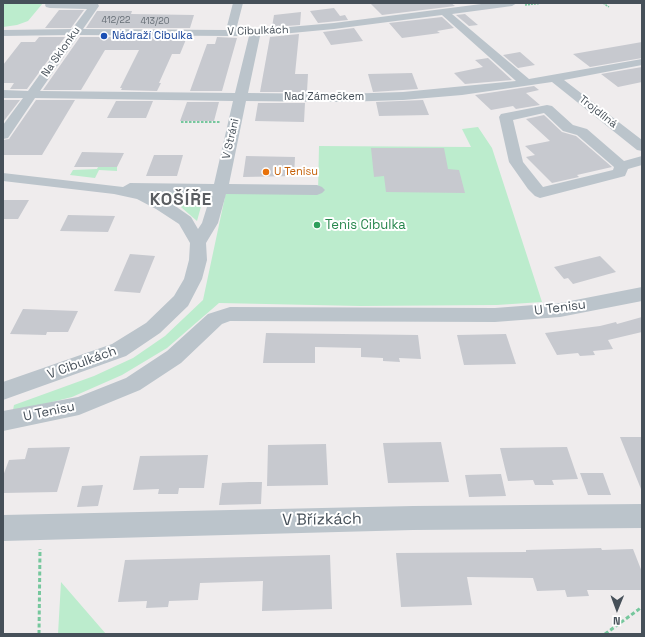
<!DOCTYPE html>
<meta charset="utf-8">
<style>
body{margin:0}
#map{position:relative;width:645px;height:637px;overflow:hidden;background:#efeced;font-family:"Space Grotesk",sans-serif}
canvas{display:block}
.frame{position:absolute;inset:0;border:4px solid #465059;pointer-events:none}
.north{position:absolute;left:597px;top:589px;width:40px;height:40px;-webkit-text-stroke:3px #fff;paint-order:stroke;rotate:181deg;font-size:11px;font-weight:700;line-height:16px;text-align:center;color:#465059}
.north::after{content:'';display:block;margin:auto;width:14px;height:18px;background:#465059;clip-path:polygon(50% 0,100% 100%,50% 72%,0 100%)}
</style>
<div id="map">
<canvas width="645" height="637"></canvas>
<div class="frame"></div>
<div class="north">N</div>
</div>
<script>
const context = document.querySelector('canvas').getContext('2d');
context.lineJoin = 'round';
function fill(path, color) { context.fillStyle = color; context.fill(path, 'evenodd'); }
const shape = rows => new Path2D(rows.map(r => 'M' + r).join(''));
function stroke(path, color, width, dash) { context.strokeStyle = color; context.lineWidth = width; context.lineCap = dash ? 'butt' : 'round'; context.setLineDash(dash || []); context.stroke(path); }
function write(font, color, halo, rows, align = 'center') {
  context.font = font + ' "Space Grotesk",sans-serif'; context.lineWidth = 4; context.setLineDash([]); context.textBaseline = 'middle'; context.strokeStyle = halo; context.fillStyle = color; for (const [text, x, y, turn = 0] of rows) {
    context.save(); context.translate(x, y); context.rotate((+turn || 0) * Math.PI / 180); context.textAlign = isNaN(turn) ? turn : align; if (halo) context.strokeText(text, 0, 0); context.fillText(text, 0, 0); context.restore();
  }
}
const green = shape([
 [3,3,43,3,28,21,17,25,3,27],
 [478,127,492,148,542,302,497,305,360,306,219,303,167,348,122,375,72,397,44,404,13,410,14,405,94,376,133,358,165,336,203,300,226,192,318,193,319,146,471,147,462,129],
 [98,167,117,167,117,171,99,170,95,178,70,175,73,170,97,169],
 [156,192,205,192,197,221,174,201],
 [61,582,106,634,58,634]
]);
const building = shape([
 [370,3,451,3,455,6,382,15],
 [334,8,340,16,345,15,348,20,318,23,310,11],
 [59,10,84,10,71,28,45,28],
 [97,11,132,11,131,14,194,15,190,28,86,28],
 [301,12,300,25,272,27,274,15],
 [465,14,478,25,469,26,456,15],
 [442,17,454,28,437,31,440,33,402,38,389,23],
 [354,28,363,41,331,45,323,32],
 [299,34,295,74,308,74,307,92,260,92,270,37],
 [39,37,65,37,27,89,10,89,14,83,3,83,3,65,21,42,35,42],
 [80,37,187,37,180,54,172,54,159,83,161,83,157,91,121,90,122,88,120,88,139,50,105,50,81,90,43,90],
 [217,37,237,38,222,91,190,91,207,44,215,44],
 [642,42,642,58,590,67,573,54],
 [520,52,535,65,518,68,503,55],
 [488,58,512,80,465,84,454,73,483,67,475,60],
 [642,67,642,82,618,87,601,74],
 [412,73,418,89,373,92,368,74],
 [534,86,539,90,526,93,540,105,516,109,513,106,491,110,475,95],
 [3,100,20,100,3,122],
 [36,100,75,100,42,155,3,155,3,140,9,139],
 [423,100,429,115,379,116,376,102],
 [116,101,153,101,146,118,107,118],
 [187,102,219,102,214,121,180,121],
 [258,103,305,103,304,122,255,121],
 [544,115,562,132,576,136,612,167,577,175,579,177,552,183,526,157,535,155,525,146,550,141,526,119],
 [371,148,444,148,448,169,459,170,465,193,386,192,384,176,374,177],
 [82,152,124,153,117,167,74,167],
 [154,155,183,155,177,176,146,176],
 [246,156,295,157,294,176,243,177],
 [3,200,29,200,18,219,3,219],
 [68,215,115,216,108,232,60,231],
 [130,254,155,256,140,293,114,291],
 [600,256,616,272,573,284,568,278,564,279,554,267],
 [23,309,78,311,68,332,47,332,46,335,10,334],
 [642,317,642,332,608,340,613,349,593,351,595,355,580,356,578,353,557,355,545,333,600,326,616,322,617,324],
 [266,333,418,335,421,359,399,358,400,362,383,361,383,358,361,357,361,348,315,347,315,363,263,363],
 [506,334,516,364,464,365,457,335],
 [620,437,642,437,642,489,641,489],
 [441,442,449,482,388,483,383,443],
 [326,444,328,485,267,486,268,445],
 [70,447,57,492,3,493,3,476,9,460,25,459,28,448],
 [567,447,578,479,552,480,554,485,535,485,533,480,508,481,500,448],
 [208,455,204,488,179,488,178,494,158,494,159,489,133,490,140,456],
 [580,473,603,473,611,495,588,495],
 [501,474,506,496,469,497,465,475],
 [249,482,262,482,261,504,219,505,222,483],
 [103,485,98,506,77,507,82,486],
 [601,548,602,550,633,549,642,572,642,590,587,590,589,596,567,597,565,590,537,591,533,578,467,577,472,605,401,607,396,553,526,552,526,550],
 [330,555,332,609,262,611,263,581,200,583,198,600,169,601,168,607,146,608,147,601,118,602,125,560]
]);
const pathFar2 = shape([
 [603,3,609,7],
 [525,5,543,3]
]);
const pathFar1 = shape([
 [181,122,220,122]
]);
const path = shape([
 [39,634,40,549],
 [605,634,642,607]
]);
const minor = shape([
 [46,3,98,4,99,6,83,29,226,30,233,3,243,3,236,30,255,30,334,23,489,3,517,3,512,6,452,14,529,79,642,59,642,65,564,80,642,140,642,151,637,150,552,82,462,95,403,100,342,102,246,101,229,184,317,185,322,187,325,190,322,193,317,195,226,194,218,223,206,243,207,260,202,279,188,306,160,333,126,356,3,400,3,382,112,344,146,323,174,296,184,279,189,260,190,243,179,224,156,209,137,199,114,194,3,181,3,173,123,187,130,183,214,184,233,101,35,98,8,138,3,139,3,125,23,98,3,98,3,90,28,91,68,35,3,36,3,30,72,29,87,9,50,8,46,7,45,5,46,3],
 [442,15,516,81,403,92,342,94,248,93,260,36,334,29,442,15],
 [79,35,230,36,249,36,235,93,40,91,79,35],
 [148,193,211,194,202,223,198,229,191,217,168,201,148,193],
 [547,105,552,106,573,125,587,129,624,161,642,156,642,165,628,169,625,176,540,198,535,196,528,189,509,162,499,117,501,114,547,105],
 [544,113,563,131,577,135,614,167,613,170,543,187,523,162,513,120,544,113],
 [642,287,642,301,560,317,495,322,230,321,222,324,181,363,140,390,79,415,3,431,3,411,78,397,126,378,167,351,208,314,230,307,495,308,560,303,642,287],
 [642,504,642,528,413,530,3,541,3,515,413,506,642,504]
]);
const markers = [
 [104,36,4,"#1a4fb4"],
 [266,172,4,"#e8710a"],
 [317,225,4,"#2e9e5b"]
];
const farNumbernames = [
 ["412/22",116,21],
 ["413/20",155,22]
];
const farStreetnames = [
 ["V Cibulkách",258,31,-2],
 ["Na Sklonku",61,52,-55],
 ["Nad Zámečkem",324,97],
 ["Trojdílná",598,112,38],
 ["V Stráni",231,139,-77]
];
const farTransitnames = [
 ["Nádraží Cibulka",112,36]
];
const farFoodnames = [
 ["U Tenisu",274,172]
];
const leisureNames = [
 ["Tenis Cibulka",325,225]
];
const streetNames = [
 ["U Tenisu",560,308,-7],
 ["V Cibulkách",82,363,-20],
 ["U Tenisu",49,412,-12]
];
const nearStreetnames = [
 ["V Břízkách",322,520,-1]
];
const districtNames = [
 ["KOŠÍŘE",181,200]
];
fill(green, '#bceccd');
fill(building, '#c7c9cf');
stroke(pathFar2, '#76c79d', 1.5, [2, 1]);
stroke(pathFar1, '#76c79d', 2, [2.5, 1.5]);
stroke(path, '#76c79d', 3, [4, 2.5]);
fill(minor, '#bbc4cb');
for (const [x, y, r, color] of markers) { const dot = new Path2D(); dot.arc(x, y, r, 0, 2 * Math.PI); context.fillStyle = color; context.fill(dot); stroke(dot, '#fff', 1.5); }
write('9px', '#666e76', null, farNumbernames);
write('11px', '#465059', '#fff', farStreetnames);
write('11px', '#164399', '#fff', farTransitnames, 'left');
write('11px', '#c56008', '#fff', farFoodnames, 'left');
write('13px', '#27864d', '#fff', leisureNames, 'left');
write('13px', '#465059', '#fff', streetNames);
write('16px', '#465059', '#fff', nearStreetnames);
context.letterSpacing = '1px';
write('bold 17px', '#5a5d61', '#fff', districtNames);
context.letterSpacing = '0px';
</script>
